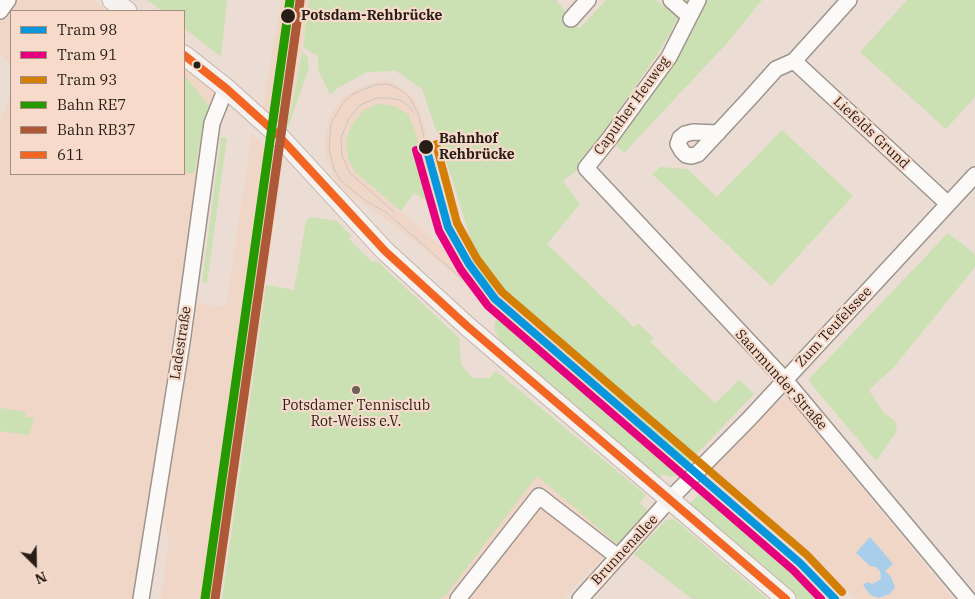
<!DOCTYPE html>
<meta charset="utf-8">
<style>
body{margin:0}
#map{position:relative;width:975px;height:599px;overflow:hidden;background:#ecddd4;font-family:"IBM Plex Serif",serif}
canvas{display:block}
.legend{position:absolute;left:10px;top:10px;width:175px;height:165px;box-sizing:border-box;background:#f7dac9;border:1px solid #a48e82;margin:0;padding:6px 9px;list-style:none;font-size:15px;color:#281d17}
.legend li{display:flex;align-items:center;gap:10px;height:25px}
.legend b{width:25px;border:1px solid #a48e82}
.north{position:absolute;left:10px;top:539px;width:50px;height:50px;-webkit-text-stroke:4px #f7dac9;paint-order:stroke;rotate:157deg;font-size:14px;font-weight:700;line-height:20px;text-align:center;color:#281d17}
.north::after{content:'';display:block;margin:auto;width:18px;height:22px;background:#281d17;clip-path:polygon(50% 0,100% 100%,50% 72%,0 100%)}
</style>
<div id="map">
<canvas width="975" height="599"></canvas>
<ul class="legend">
<li><b style="height:6px;background:#0896dd"></b>Tram 98</li>
<li><b style="height:6px;background:#e5007d"></b>Tram 91</li>
<li><b style="height:6px;background:#d37f05"></b>Tram 93</li>
<li><b style="height:6px;background:#269900"></b>Bahn RE7</li>
<li><b style="height:6px;background:#ad5937"></b>Bahn RB37</li>
<li><b style="height:6px;background:#f26522"></b>611</li>
</ul>
<div class="north">N</div>
</div>
<script>
const context = document.querySelector('canvas').getContext('2d');
context.lineJoin = 'round';
function fill(path, color) { context.fillStyle = color; context.fill(path, 'evenodd'); }
const shape = rows => new Path2D(rows.map(r => 'M' + r).join(''));
function stroke(path, color, width, dash) { context.strokeStyle = color; context.lineWidth = width; context.lineCap = dash ? 'butt' : 'round'; context.setLineDash(dash || []); context.stroke(path); }
function write(font, color, halo, rows, align = 'center') {
  context.font = font + ' "IBM Plex Serif",serif'; context.lineWidth = 4.5; context.setLineDash([]); context.textBaseline = 'middle'; context.strokeStyle = halo; context.fillStyle = color; for (const [text, x, y, turn = 0] of rows) {
    context.save(); context.translate(x, y); context.rotate((+turn || 0) * Math.PI / 180); context.textAlign = isNaN(turn) ? turn : align; if (halo) context.strokeText(text, 0, 0); context.fillText(text, 0, 0); context.restore();
  }
}
const built = shape([
 [15,0,92,0,108,11,11,11,11,63,0,55,0,22],
 [281,0,310,0,294,97,286,126,263,107],
 [184,67,218,92,138,599,0,599,0,120,11,95,11,174,184,174],
 [379,81,388,81,397,85,410,94,417,103,424,121,439,191,452,229,468,257,483,278,689,462,681,471,425,250,391,223,352,197,336,181,325,155,325,137,328,121,334,109,341,99,356,89],
 [416,134,432,199,444,232,460,262,356,173],
 [252,134,283,164,220,599,161,599,169,540,162,513,190,302,226,307],
 [788,398,953,599,855,599,815,559,710,469,771,403],
 [537,476,617,544,575,586,565,599,439,599,445,596]
]);
const green = shape([
 [147,0,227,0,221,57,184,28,184,11,162,11],
 [309,0,556,0,579,29,606,0,656,0,678,18,661,49,605,131,576,171,563,181,580,204,547,244,634,327,638,323,654,338,650,342,715,403,739,380,754,394,689,462,483,278,446,160,422,89,396,71,367,72,338,88,330,95,318,69,318,56,303,47],
 [674,0,762,0,728,42,624,153,613,142,690,23],
 [907,0,975,0,975,97,946,129,860,52],
 [302,52,308,57,309,68,288,127,286,126,294,97],
 [184,74,209,106,202,131,194,174,184,172],
 [378,104,395,106,409,115,416,134,432,199,429,202,414,193,401,211,356,173,348,159,346,141,352,124,364,110],
 [782,130,853,196,771,286,652,174,660,167,687,169,717,197],
 [221,137,227,138,207,283,202,282],
 [311,217,337,221,351,236,349,239,373,263,376,260,459,338,461,364,472,378,489,378,496,371,646,495,640,503,648,511,617,544,537,476,445,596,439,599,222,599,266,285,294,290,306,221],
 [948,233,975,254,975,267,894,367,869,390,883,412,895,421,897,431,876,461,812,385,809,379],
 [499,314,681,471,676,476,669,477,663,474,658,480,505,350,494,329,496,318],
 [0,408,26,412,25,417,34,418,29,435,0,431],
 [701,492,792,571,821,599,797,599,687,506],
 [674,519,767,599,692,599,634,554,666,520]
]);
const water = shape([
 [870,537,893,564,885,571,891,577,895,587,890,594,879,598,870,595,863,585,867,582,872,584,878,581,881,578,880,571,876,567,870,566,856,553]
]);
const minor = shape([
 [671,0,689,16],
 [698,0,669,57,610,138,586,168,785,380,968,599],
 [849,0,794,61,948,204],
 [0,11,8,0],
 [571,19,588,0],
 [718,133,693,132,685,134,680,138,678,144,682,151,686,155,692,156,698,154,750,98,776,69,794,61],
 [141,599,182,342,212,123,222,98,227,89],
 [458,599,539,496,618,557],
 [580,599,669,500,749,419,975,175]
]);
const major = shape([
 [112,0,127,11],
 [184,55,227,89,277,134,385,251,467,326,786,599]
]);
const tram = shape([
 [426,147,419,116,410,98,401,90,388,84,375,85,353,94,344,102,331,123,329,149,334,169,341,181,366,201,387,213,486,300],
 [394,212,350,173,342,156,341,138,348,120,354,112,360,105,377,98,388,98,400,100,409,106,414,113],
 [484,291,505,309]
]);
const bus1 = shape([
 [184,55,227,89,277,134,385,251,467,326,786,599]
]);
const rail1 = shape([
 [205,599,290,0]
]);
const rail2 = shape([
 [215,599,300,1]
]);
const tram1 = shape([
 [426,147,448,227,469,264,495,299,800,563,835,599]
]);
const tram2 = shape([
 [416,150,439,231,461,270,488,306,793,570,821,599]
]);
const tram3 = shape([
 [436,144,457,223,477,259,502,292,807,555,842,592]
]);
const markers = [
 [288,16,8,"#281d17"],
 [197,65,4.5,"#281d17"],
 [426,147,8,"#281d17"],
 [356,390,5,"#6d6059"]
];
const stopNames = [
 ["Potsdam-Rehbrücke",301,16],
 ["Bahnhof",439,139],
 ["Rehbrücke",439,155]
];
const streetNames = [
 ["Caputher Heuweg",632,106,-54],
 ["Liefelds Grund",871,133,43],
 ["Zum Teufelssee",834,327,-47],
 ["Ladestraße",181,343,-81],
 ["Saarmunder Straße",781,380,48],
 ["Brunnenallee",625,550,-47]
];
const poiNames = [
 ["Potsdamer Tennisclub",356,406],
 ["Rot-Weiss e.V.",356,422]
];
fill(built, '#f0d6c6');
fill(green, '#cbe0b3');
fill(water, '#a8ceec');
stroke(minor, '#9f948d', 18);
stroke(major, '#c1b4ac', 21);
stroke(minor, '#fcfaf9', 15);
stroke(major, '#f5f1ee', 19);
stroke(tram, '#cac6c3', 1);
stroke(bus1, '#f26522', 8);
stroke(rail1, '#269900', 9);
stroke(rail2, '#ad5937', 9);
stroke(tram1, '#0896dd', 8);
stroke(tram2, '#e5007d', 8);
stroke(tram3, '#d37f05', 8);
for (const [x, y, r, color] of markers) { const dot = new Path2D(); dot.arc(x, y, r, 0, 2 * Math.PI); context.fillStyle = color; context.fill(dot); stroke(dot, '#f7dac9', 2); }
write('bold 14px', '#281d17', '#f7dac9', stopNames, 'left');
write('14px', '#281d17', '#f7dac9', streetNames);
write('14px', '#281d17', '#f7dac9', poiNames);
</script>
